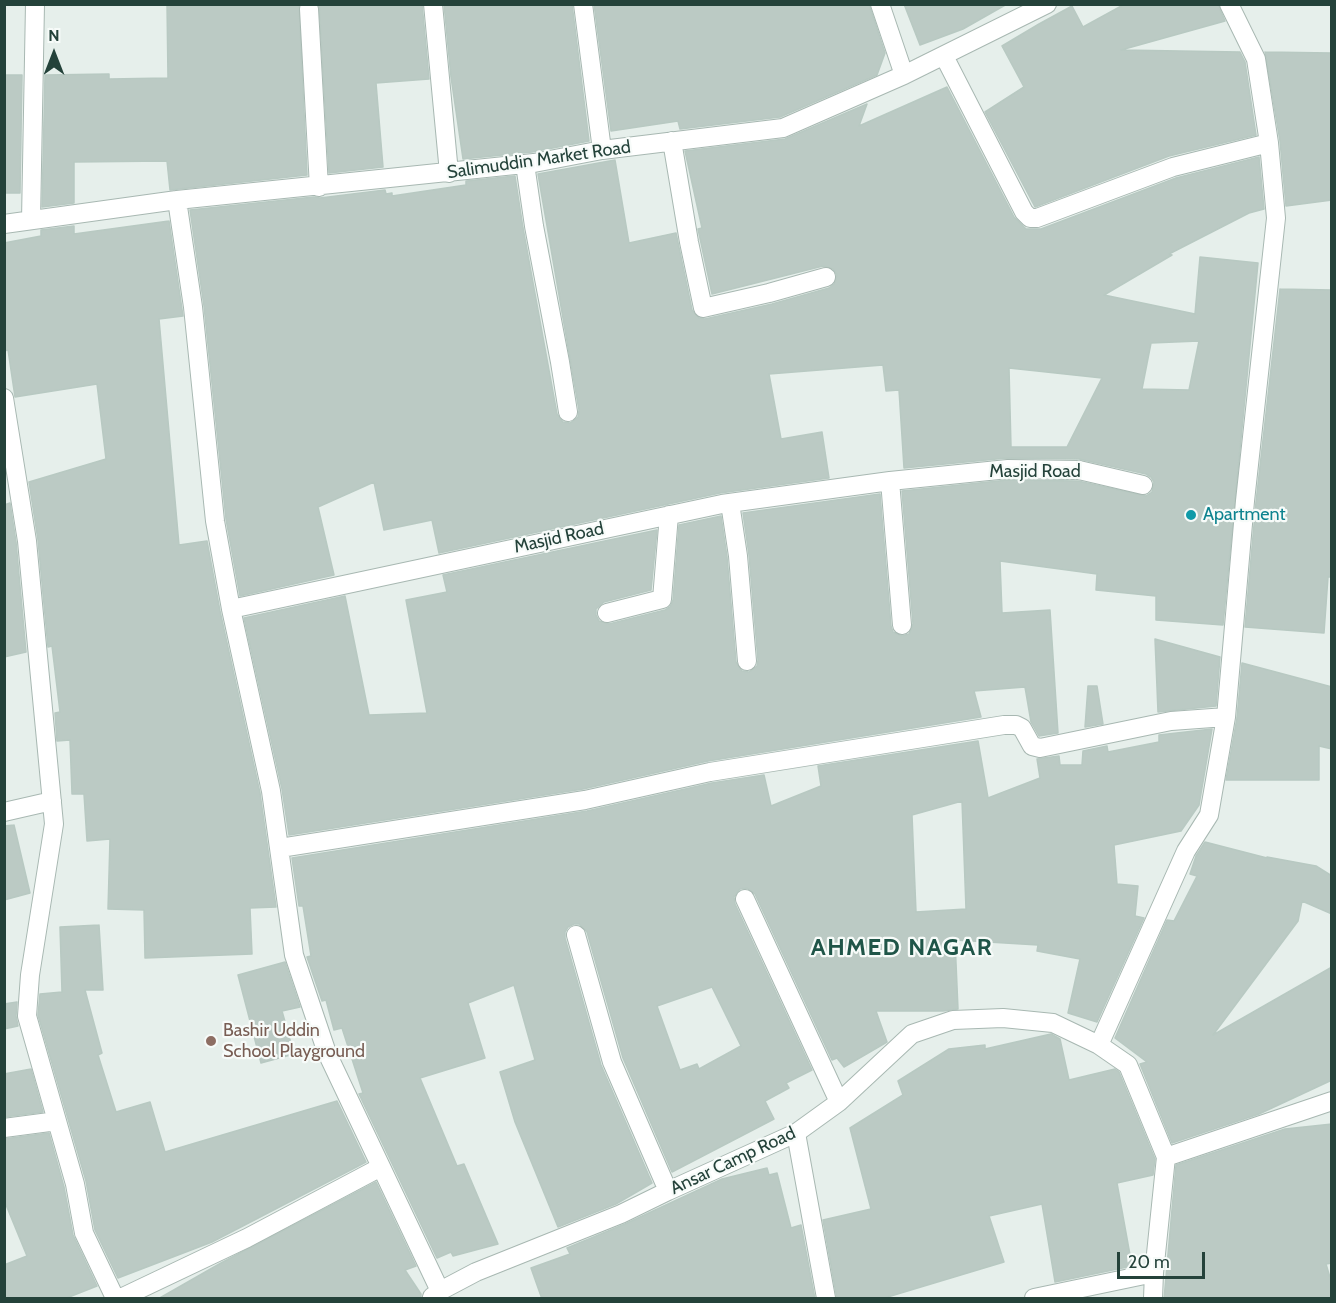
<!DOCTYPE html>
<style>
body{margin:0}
#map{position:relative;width:1336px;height:1303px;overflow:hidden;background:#e6efeb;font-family:Cabin,sans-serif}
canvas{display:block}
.frame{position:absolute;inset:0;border:6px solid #24423a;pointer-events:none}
.north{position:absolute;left:24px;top:24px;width:60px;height:60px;-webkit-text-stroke:4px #f7fbf9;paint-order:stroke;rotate:0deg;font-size:16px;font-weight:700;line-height:24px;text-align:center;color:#24423a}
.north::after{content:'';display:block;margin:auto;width:21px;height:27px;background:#24423a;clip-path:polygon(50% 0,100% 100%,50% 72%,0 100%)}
.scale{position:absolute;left:1117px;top:1252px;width:88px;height:27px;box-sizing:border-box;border:3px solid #24423a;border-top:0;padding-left:8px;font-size:18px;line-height:21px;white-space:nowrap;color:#24423a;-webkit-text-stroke:4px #f7fbf9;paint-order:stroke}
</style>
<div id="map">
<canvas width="1336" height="1303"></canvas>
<div class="frame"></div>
<div class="north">N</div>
<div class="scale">20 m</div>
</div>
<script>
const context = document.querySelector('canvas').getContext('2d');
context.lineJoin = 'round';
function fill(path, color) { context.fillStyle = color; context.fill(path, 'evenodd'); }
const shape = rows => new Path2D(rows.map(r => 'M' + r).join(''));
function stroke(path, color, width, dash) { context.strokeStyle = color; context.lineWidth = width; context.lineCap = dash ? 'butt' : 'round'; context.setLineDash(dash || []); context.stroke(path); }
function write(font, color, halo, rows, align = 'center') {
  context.font = font + ' Cabin,sans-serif'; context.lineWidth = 4.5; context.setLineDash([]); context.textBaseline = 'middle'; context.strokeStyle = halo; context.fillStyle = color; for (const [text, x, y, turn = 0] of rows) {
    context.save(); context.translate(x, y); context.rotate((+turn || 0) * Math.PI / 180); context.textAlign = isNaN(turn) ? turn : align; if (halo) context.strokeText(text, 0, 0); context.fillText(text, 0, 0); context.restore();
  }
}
const building = shape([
 [167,4,299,4,307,175,170,190,167,161,74,162,74,203,42,207,45,75,109,74,109,79,168,78,167,4],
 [319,4,422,4,429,79,376,83,383,167,329,173,319,4],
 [444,4,572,4,589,141,532,152,463,159,451,77,444,4],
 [594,4,869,4,885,53,877,75,780,117,680,129,678,121,611,131,594,4],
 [904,4,1007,4,963,29,920,45,904,4],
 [1125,4,1218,4,1225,21,1121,50,1240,52,1245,62,1256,135,1169,156,1035,207,985,112,1024,87,1002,46,1039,24,1072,6,1083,27,1125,4],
 [1265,52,1332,53,1332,200,1286,206,1280,141,1265,52],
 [4,75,22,75,20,193,4,193,4,75],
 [947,87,1014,217,1026,229,1041,229,1176,178,1259,157,1264,209,1249,213,1169,254,1172,255,1104,295,1195,314,1200,257,1258,263,1223,625,1156,620,1156,596,1096,590,1097,574,1000,561,1002,613,1050,610,1058,733,1039,736,1031,722,1025,687,974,691,981,717,708,761,583,789,289,835,282,789,244,618,345,596,369,715,427,713,406,600,447,592,443,575,657,530,651,590,604,602,596,609,596,615,599,621,609,624,665,610,670,607,673,600,679,525,721,516,727,557,736,662,742,671,749,672,757,666,758,660,749,555,743,513,880,494,891,626,893,632,902,636,909,634,913,624,902,491,1008,480,1078,481,1146,496,1152,492,1154,482,1151,477,1146,474,1079,459,1007,458,904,468,899,390,886,391,883,365,769,374,781,439,822,432,829,478,720,493,439,553,432,520,384,530,374,482,318,507,334,575,240,596,226,519,204,306,190,210,314,197,320,198,385,190,386,194,392,193,392,196,466,185,466,181,515,176,523,228,557,414,563,422,570,423,578,417,579,410,538,174,615,160,629,243,676,233,692,310,699,318,705,319,772,304,829,288,834,284,837,275,833,269,823,266,712,294,698,229,702,228,685,151,785,139,867,104,859,126,947,87],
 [1199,341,1189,390,1142,389,1151,343,1199,341],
 [1009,368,1102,378,1067,447,1011,447,1009,368],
 [169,221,183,316,159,319,179,545,207,541,220,611,260,793,276,907,250,908,252,954,145,958,144,910,108,909,110,839,87,841,84,794,72,794,70,740,57,741,55,713,60,712,52,646,48,647,38,540,29,482,106,459,97,384,15,397,8,350,4,351,4,243,41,236,41,230,74,226,74,234,169,221],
 [1280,289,1332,290,1332,577,1328,577,1324,633,1245,627,1256,502,1280,289],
 [10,503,16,542,26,652,4,657,4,505,10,503],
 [1155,639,1220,657,1216,706,1158,712,1155,639],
 [1242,663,1332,687,1332,749,1319,746,1319,780,1226,780,1237,718,1242,663],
 [1088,686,1097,686,1103,724,1085,727,1088,686],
 [1212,729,1199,805,1181,831,1114,845,1117,884,1138,886,1135,916,1144,918,1097,1022,1068,1013,1080,959,1037,951,1038,945,955,940,958,1009,943,1011,876,1011,887,1042,844,1067,837,1058,832,1060,755,894,747,888,740,889,734,897,735,904,812,1070,786,1083,789,1088,765,1101,774,1119,672,1172,623,1058,587,932,579,924,574,924,568,927,565,932,565,938,601,1065,652,1183,616,1204,558,1227,515,1122,500,1072,535,1060,514,985,468,1003,485,1058,420,1078,457,1166,464,1164,498,1244,453,1256,451,1252,437,1258,359,1094,363,1093,342,1028,334,1030,326,1000,322,1001,307,957,311,956,303,906,299,906,292,858,587,811,712,783,764,775,771,806,821,786,818,766,978,741,988,798,1040,778,1037,759,1059,756,1060,765,1082,765,1083,751,1107,746,1108,752,1159,742,1159,735,1212,729],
 [962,801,966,909,916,912,912,815,962,801],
 [712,987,741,1046,699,1069,697,1064,680,1070,657,1006,712,987],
 [14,825,30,893,4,900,4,826,14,825],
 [1205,842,1267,858,1267,857,1316,866,1332,876,1332,914,1302,901,1298,921,1213,1035,1332,967,1332,1080,1259,1114,1172,1143,1140,1064,1147,1062,1115,1038,1167,920,1174,921,1197,876,1190,874,1196,856,1205,842],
 [99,925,103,990,85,990,102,1053,98,1055,116,1112,150,1102,165,1152,337,1101,366,1162,212,1242,118,1278,95,1230,86,1181,38,1015,40,994,62,992,60,927,99,925],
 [285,962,300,1007,282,1011,294,1054,261,1063,238,975,285,962],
 [17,1002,16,1016,18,1026,4,1029,4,1004,17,1002],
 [1051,1034,1060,1039,1069,1080,1115,1069,1119,1072,1155,1159,1153,1175,1117,1183,1132,1266,1055,1282,1042,1204,989,1216,1004,1262,881,1299,837,1299,823,1220,871,1209,850,1128,903,1095,898,1081,949,1049,985,1045,985,1049,1051,1034],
 [31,1069,43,1112,4,1117,4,1074,31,1069],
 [1332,1124,1332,1263,1326,1264,1332,1284,1332,1299,1164,1299,1176,1165,1285,1129,1332,1124],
 [49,1133,64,1187,73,1235,97,1286,64,1299,4,1299,4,1265,27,1256,4,1200,4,1139,49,1133],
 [767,1168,769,1175,777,1173,791,1228,801,1225,815,1299,542,1299,531,1268,570,1254,567,1248,625,1224,722,1179,767,1168],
 [376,1182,416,1266,405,1270,421,1294,421,1299,158,1299,221,1263,376,1182]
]);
const minor = shape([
 [433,4,449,173],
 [583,4,602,150],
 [880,4,904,75],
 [309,9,319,187],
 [944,56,1024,212,1030,218,1037,218,1173,167,1269,143],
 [672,141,689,242,703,308,769,293,826,277],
 [525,164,534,226,560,362,568,412],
 [177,200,193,307,215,521,231,609,271,791,294,955,327,1053,440,1291],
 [31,220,35,4],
 [4,224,177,200,534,163,602,150,783,128,904,75,1047,4],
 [4,398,27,541,54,824,30,975,27,1016,75,1184,84,1233,115,1298],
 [890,481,902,625],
 [730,503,738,556,747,661],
 [231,609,722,504,890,481,1008,469,1079,470,1143,485],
 [607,613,662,599,669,515],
 [4,812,52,801],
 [280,848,585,800,710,772,1004,725,1016,725,1022,728,1032,746,1040,748,1171,721,1226,717],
 [745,899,839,1102],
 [576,935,612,1062,668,1191],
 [1099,1045,1186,851,1209,815,1226,717,1245,501,1276,218,1269,143,1256,59,1229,4],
 [4,1128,57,1121],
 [796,1133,826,1298],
 [1166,1157,1332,1101],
 [432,1297,440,1291,476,1272,621,1214,668,1191,796,1133,839,1102,912,1034,953,1020,1003,1018,1053,1023,1099,1045,1128,1065,1166,1157,1154,1273,1153,1298],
 [121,1298,247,1238,381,1167],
 [1034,1298,1154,1273]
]);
const markers = [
 [1191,515,6,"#0f9aa8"],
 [211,1041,6,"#8d6e63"]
];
const streetNames = [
 ["Salimuddin Market Road",539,160,-8],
 ["Masjid Road",1035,472],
 ["Masjid Road",559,538,-12],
 ["Ansar Camp Road",733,1161,-25]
];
const cultureNames = [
 ["Apartment",1203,515]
];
const educationNames = [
 ["Bashir Uddin",223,1031],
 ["School Playground",223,1052]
];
const districtNames = [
 ["AHMED NAGAR",902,948]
];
fill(building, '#bbcac4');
stroke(building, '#b8c9c2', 1.5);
stroke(minor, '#a8b8b2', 20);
stroke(minor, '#fff', 18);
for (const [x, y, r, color] of markers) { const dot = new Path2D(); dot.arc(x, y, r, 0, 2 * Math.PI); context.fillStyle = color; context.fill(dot); stroke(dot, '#f7fbf9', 2); }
write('18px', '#24423a', '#f7fbf9', streetNames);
write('18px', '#0d838f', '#f7fbf9', cultureNames, 'left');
write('18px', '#785e54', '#f7fbf9', educationNames, 'left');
context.letterSpacing = '1.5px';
write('bold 24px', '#1f5548', '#f7fbf9', districtNames);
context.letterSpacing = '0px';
</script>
